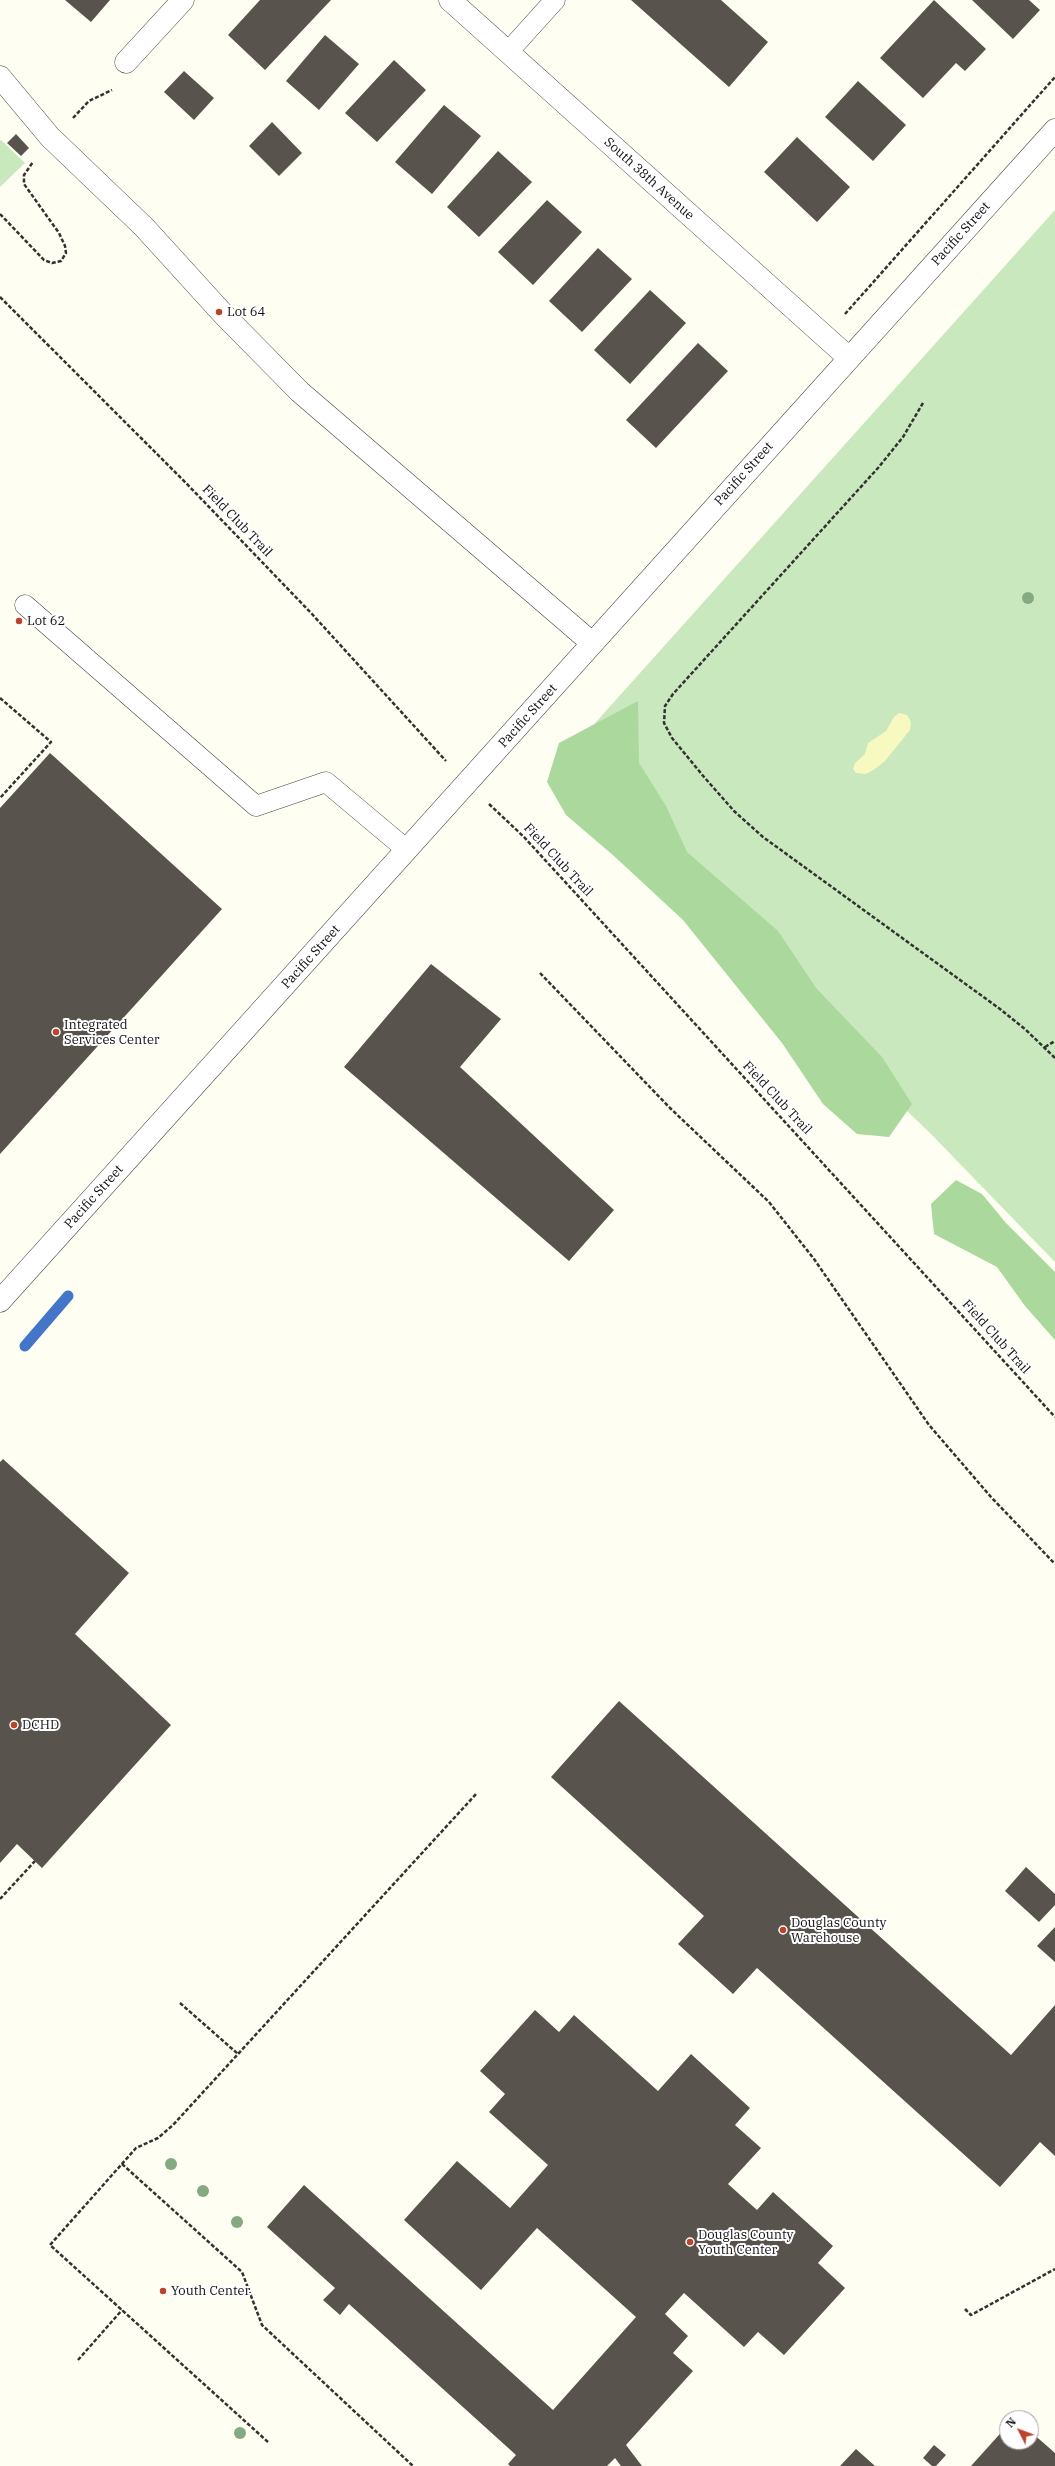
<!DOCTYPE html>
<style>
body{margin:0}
#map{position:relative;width:1055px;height:2466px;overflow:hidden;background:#fefef3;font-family:"IBM Plex Serif",serif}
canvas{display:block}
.north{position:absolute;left:999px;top:2410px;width:40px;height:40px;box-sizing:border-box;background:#fff;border:1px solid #9f9f9f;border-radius:50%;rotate:312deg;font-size:11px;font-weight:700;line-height:16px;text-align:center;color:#101010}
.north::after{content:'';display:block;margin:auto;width:14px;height:18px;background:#bb452c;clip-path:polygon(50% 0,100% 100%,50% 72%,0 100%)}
</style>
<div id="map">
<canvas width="1055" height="2466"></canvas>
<div class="north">N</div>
</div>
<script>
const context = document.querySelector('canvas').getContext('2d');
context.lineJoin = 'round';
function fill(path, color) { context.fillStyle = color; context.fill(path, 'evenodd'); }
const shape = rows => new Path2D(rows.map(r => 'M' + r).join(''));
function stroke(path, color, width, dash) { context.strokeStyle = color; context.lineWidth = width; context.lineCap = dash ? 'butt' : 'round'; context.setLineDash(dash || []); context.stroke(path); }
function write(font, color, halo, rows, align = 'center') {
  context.font = font + ' "IBM Plex Serif",serif'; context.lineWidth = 4; context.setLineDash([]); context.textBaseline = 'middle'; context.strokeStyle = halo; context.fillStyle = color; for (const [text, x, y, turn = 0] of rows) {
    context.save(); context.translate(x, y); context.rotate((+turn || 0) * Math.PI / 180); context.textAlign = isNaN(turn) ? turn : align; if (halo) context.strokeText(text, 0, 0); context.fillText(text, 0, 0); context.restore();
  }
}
const green = shape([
 [1,140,25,163,0,187,0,141],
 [1055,210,1055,1262,932,1135,553,770]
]);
const forest = shape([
 [638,701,639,763,666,806,687,852,778,931,816,988,882,1057,912,1104,889,1137,857,1134,823,1104,782,1043,683,920,614,856,566,815,547,782,559,743],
 [956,1180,982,1194,1006,1223,1055,1272,1055,1340,1025,1306,997,1267,934,1234,931,1204]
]);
const sand = shape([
 [899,713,907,715,911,722,910,730,885,761,875,769,866,774,856,773,853,769,855,763,865,754,868,743,886,731,894,717]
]);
const stream = shape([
 [25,1346,68,1296]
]);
const building = shape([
 [65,0,110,0,91,22],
 [260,0,331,0,265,70,228,35],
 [631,0,721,0,768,42,729,87],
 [934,0,986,49,965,71,956,63,923,98,880,58],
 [972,0,1029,0,1040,10,1013,39],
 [325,35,359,64,319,110,286,81],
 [394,60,426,90,377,142,345,113],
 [184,71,214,98,194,120,164,92],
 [858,81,906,125,873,161,825,117],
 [444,105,481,136,432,194,395,162],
 [272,122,302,153,279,176,249,146],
 [16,134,29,148,21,156,7,143],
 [797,137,850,187,817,222,764,172],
 [498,151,532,182,479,237,447,207],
 [547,200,582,232,533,285,498,252],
 [598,248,632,279,582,332,549,301],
 [650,290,686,323,630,384,594,350],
 [698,343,728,371,656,448,626,420],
 [50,753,222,909,0,1154,0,808],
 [431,964,501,1019,460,1067,614,1210,569,1261,344,1067],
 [3,1459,129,1573,75,1634,171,1725,42,1868,17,1844,0,1863,0,1462],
 [619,1701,1011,2055,1055,2005,1055,2156,1040,2142,1000,2187,757,1968,733,1994,678,1944,704,1916,551,1777],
 [1026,1867,1055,1894,1055,1905,1039,1922,1005,1891],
 [1055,1927,1055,1962,1037,1946],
 [535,2010,559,2032,574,2015,658,2091,691,2054,750,2108,735,2125,761,2148,728,2184,757,2210,773,2192,833,2246,818,2263,845,2288,784,2355,758,2332,744,2347,684,2293,665,2314,688,2336,673,2353,693,2371,626,2445,642,2466,621,2466,615,2458,607,2466,510,2466,508,2464,516,2455,349,2304,340,2315,323,2300,335,2288,267,2227,304,2185,553,2410,636,2317,537,2228,481,2290,404,2220,457,2161,510,2208,548,2165,489,2112,505,2094,480,2071],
 [1007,2426,1007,2442,1031,2442,1031,2432,1055,2453,1055,2466,971,2466],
 [934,2445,946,2455,936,2466,932,2466,923,2458],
 [856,2449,875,2466,840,2466]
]);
const path = shape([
 [73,118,89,101,112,90],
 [0,214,44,260,52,263,61,261,66,253,65,246,59,233,24,184,24,175,33,162],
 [0,297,186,483,312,614,446,761],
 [845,314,1055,77],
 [923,403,903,437,878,468,673,694,665,706,664,723,672,738,704,777,734,811,763,837,1000,1009,1026,1030,1055,1058],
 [0,698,51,742,0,798],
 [489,804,524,837,1055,1417],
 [540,973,670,1108,769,1202,814,1259,929,1425,991,1497,1055,1564],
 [1045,1047,1055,1041],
 [0,1899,35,1861],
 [180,2003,238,2054],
 [122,2164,242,2272,262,2325,413,2466],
 [965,2309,971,2315,1055,2269],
 [78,2360,122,2310],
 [268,2442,50,2245,136,2148,158,2138,173,2125,477,1793]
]);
const lane = shape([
 [508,52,555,0],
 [25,605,256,806,326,782,407,850]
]);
const street = shape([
 [450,0,849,358],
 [126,62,183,0],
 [0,77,50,137,144,227,225,316,300,392,592,643],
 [0,1301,1055,130]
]);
const trees = [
 [1028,598],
 [171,2164],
 [203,2191],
 [237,2222],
 [240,2433]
];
const markers = [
 [219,312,4,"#bb452c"],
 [19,621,4,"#bb452c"],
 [56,1032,4,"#bb452c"],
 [14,1725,4,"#bb452c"],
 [783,1930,4,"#bb452c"],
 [690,2242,4,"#bb452c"],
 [163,2291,4,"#bb452c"]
];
const streetNames = [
 ["South 38th Avenue",649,179,42],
 ["Pacific Street",961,234,-48],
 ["Pacific Street",744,474,-48],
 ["Field Club Trail",237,521,46],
 ["Pacific Street",528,716,-48],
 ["Field Club Trail",558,860,47],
 ["Pacific Street",311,957,-48],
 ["Field Club Trail",777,1098,47],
 ["Pacific Street",94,1197,-48],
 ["Field Club Trail",996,1337,48]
];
const poiNames = [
 ["Lot 64",227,312],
 ["Lot 62",27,621],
 ["Integrated",64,1025],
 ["Services Center",64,1040],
 ["DCHD",22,1725],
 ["Douglas County",791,1923],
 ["Warehouse",791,1938],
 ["Douglas County",698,2235],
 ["Youth Center",698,2250],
 ["Youth Center",171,2291]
];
fill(green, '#cae8bd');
fill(forest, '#abd89d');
fill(sand, '#f8f8c1');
stroke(stream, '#4376c8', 11);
fill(building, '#58534c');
stroke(lane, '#434343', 21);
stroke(street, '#434343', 23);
stroke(path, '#323232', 2.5, [4, 2]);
stroke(lane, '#fff', 20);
stroke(street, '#fff', 22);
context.fillStyle = '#85aa81';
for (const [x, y] of trees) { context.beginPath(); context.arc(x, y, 6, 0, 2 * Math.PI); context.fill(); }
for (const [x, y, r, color] of markers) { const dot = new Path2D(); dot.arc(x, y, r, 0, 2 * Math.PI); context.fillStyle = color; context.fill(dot); stroke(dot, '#fff', 1.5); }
write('13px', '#101010', '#fff', streetNames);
write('13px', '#101010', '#fff', poiNames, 'left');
</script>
